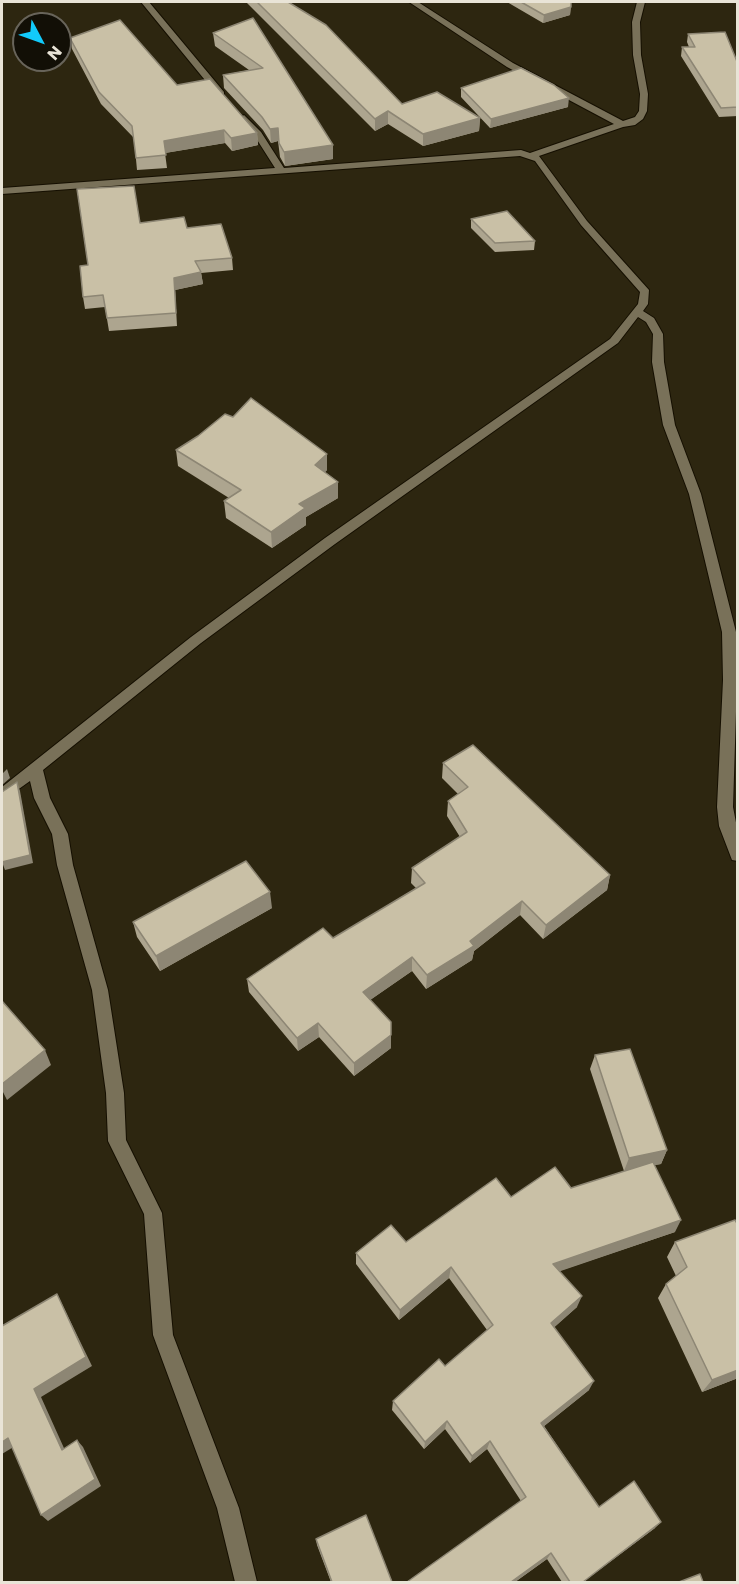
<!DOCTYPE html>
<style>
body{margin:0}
#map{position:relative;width:739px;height:1584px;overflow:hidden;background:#2d2610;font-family:Poppins,sans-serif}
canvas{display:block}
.frame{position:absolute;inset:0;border:3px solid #e9e4d7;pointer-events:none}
.north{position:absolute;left:12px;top:12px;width:60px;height:60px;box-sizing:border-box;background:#120f06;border:2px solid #68645a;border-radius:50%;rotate:131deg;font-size:16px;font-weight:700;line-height:24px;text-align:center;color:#e9e4d7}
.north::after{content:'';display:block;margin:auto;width:21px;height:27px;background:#12cafb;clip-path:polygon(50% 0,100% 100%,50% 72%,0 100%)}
</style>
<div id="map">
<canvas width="739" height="1584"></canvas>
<div class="frame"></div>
<div class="north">N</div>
</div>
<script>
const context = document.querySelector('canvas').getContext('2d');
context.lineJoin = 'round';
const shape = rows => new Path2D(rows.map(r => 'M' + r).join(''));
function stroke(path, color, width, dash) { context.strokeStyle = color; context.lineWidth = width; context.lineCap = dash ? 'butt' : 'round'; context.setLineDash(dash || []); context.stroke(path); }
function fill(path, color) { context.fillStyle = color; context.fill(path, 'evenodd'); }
const minor = shape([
 [141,2,149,2,224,92,224,96,218,96,141,2],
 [409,2,418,2,513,63,623,121,635,117,639,111,640,94,633,55,632,22,637,2,645,2,640,22,641,55,648,94,647,111,643,119,635,125,623,127,539,156,587,221,649,290,648,304,643,311,654,318,663,334,664,362,675,425,701,494,736,632,737,680,733,807,738,833,738,861,732,860,719,826,717,807,723,680,722,632,689,494,663,425,652,362,653,334,646,322,638,317,618,343,335,544,201,643,43,770,50,798,68,834,73,865,108,990,124,1093,126,1140,162,1213,173,1335,239,1508,257,1582,235,1582,217,1508,153,1335,144,1214,108,1141,106,1093,92,990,57,865,52,834,34,798,30,781,2,801,2,787,191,637,325,538,610,339,638,304,640,292,581,225,535,161,520,156,2,194,2,188,275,168,254,135,240,118,244,115,261,132,284,168,521,150,530,153,614,124,507,67,409,2]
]);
const wall = shape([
 [246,2,288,2,402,104,480,118,479,131,423,146,388,124,375,131],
 [507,2,571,2,570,15,543,23],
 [253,18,333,159,285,166,280,157,278,141,271,143,263,130,224,88,223,75,249,70,215,46,213,33],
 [688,34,738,64,738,116,719,117,681,56,682,47,689,47,687,42],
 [70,38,177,85,257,133,258,145,232,151,225,143,165,153,167,168,137,170,134,138,101,104,72,49],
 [461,88,568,107,490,128,461,97],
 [471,219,535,241,534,250,495,252,471,228],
 [140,223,187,228,232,258,233,270,201,273,203,284,175,290,177,326,109,331,105,307,85,309,83,297],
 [176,450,327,470,325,472,338,482,338,498,306,517,306,525,272,548,226,518,224,501,229,498,178,466],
 [443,763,610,875,607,890,543,939,520,915,474,951,472,960,426,989,412,971,370,1000,391,1048,354,1076,319,1037,298,1051,249,992,247,979,333,938,416,888,411,883,412,868,460,837,447,816,448,801,458,794,442,778],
 [272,908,160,971,137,937,133,922],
 [595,1055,667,1150,661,1164,654,1165,675,1232,559,1271,577,1307,554,1327,589,1390,544,1426,599,1507,655,1528,583,1582,562,1582,547,1559,515,1582,407,1582,521,1501,487,1449,470,1463,445,1429,424,1449,392,1410,393,1401,445,1366,487,1330,449,1278,399,1320,356,1264,356,1253,406,1242,511,1197,571,1188,624,1171,590,1069],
 [738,1225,738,1378,702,1392,658,1298,666,1284,676,1276,667,1257,675,1242],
 [316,1539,392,1582,331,1582,317,1545]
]);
const shadedWall = shape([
 [571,7,570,15,543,23,544,15],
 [569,98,568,107,490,128,491,119],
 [388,111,388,124,375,131,375,119],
 [480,118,479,131,423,146,423,134],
 [278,128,278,141,271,143,270,129],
 [224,130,225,143,165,153,164,141],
 [257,133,258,145,232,151,231,138],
 [333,145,333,159,285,166,284,152],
 [201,272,203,284,175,290,177,326,174,278],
 [327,454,327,470,315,482,315,465],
 [338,482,338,498,306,517,306,525,272,548,271,532,299,504],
 [7,769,10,778,2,785,2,774],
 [17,782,20,791,33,863,5,870,2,862],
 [610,875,607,890,543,939,546,925],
 [270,892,272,908,160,971,156,956],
 [522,901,520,915,474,951,472,960,426,989,427,975,470,941],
 [412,957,412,971,363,1005,363,992],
 [318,1023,319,1037,298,1051,297,1038],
 [391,1035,391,1048,354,1076,354,1063],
 [45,1050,51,1065,7,1100,2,1090,2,1084],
 [667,1150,661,1164,624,1171,629,1158],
 [681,1220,675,1232,549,1275,553,1264],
 [451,1267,449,1278,399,1320,400,1310],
 [57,1294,62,1304,92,1366,41,1397,68,1457,62,1450,34,1389],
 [582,1296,577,1307,548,1333,551,1323],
 [738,1370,738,1378,702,1392,712,1380],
 [594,1381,589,1390,538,1431,541,1423],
 [447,1421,445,1429,424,1449,425,1442],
 [8,1438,15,1446,2,1454,2,1442],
 [77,1440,83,1447,101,1486,48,1521,41,1515],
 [490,1441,487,1449,470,1463,472,1456],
 [661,1522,655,1528,583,1582,582,1582],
 [551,1553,547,1559,515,1582,511,1582]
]);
const building = shape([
 [257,2,288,2,326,25,402,104,437,92,480,118,423,134,388,111,375,119,257,2],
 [521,2,571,2,571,7,544,15,521,2],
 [253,18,333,145,284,152,279,143,278,128,270,129,262,117,223,75,263,68,213,33,253,18],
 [120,20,177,85,210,79,257,133,231,138,224,130,164,141,166,155,136,158,132,126,99,92,70,38,120,20],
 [725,32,738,64,738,107,721,108,682,47,695,47,688,34,725,32],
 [521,68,554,85,569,98,491,119,461,88,521,68],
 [134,186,140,223,184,217,187,228,221,224,232,258,195,261,201,272,174,278,176,313,107,318,103,295,83,297,80,266,88,265,77,189,134,186],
 [507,211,535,241,495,243,471,219,507,211],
 [251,398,327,454,315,465,338,482,299,504,305,508,271,532,224,501,241,490,176,450,198,436,225,414,233,417,251,398],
 [473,745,610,875,546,925,522,901,470,941,474,946,427,975,412,957,363,992,391,1022,391,1035,354,1063,318,1023,297,1038,247,979,323,928,333,938,425,883,412,868,467,832,448,801,468,787,443,763,473,745],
 [17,782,30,855,2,862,2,792,17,782],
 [246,861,270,892,156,956,133,922,246,861],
 [2,1001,45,1050,2,1084,2,1001],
 [630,1049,667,1150,629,1158,595,1055,630,1049],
 [653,1162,681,1220,553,1264,582,1296,551,1323,594,1381,541,1423,599,1507,634,1481,661,1522,583,1582,570,1582,551,1553,511,1582,407,1582,526,1497,490,1441,472,1456,447,1421,425,1442,393,1401,439,1359,445,1366,493,1325,451,1267,400,1310,356,1253,391,1225,406,1242,496,1178,511,1197,555,1167,571,1188,653,1162],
 [735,1220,738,1225,738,1370,712,1380,666,1284,687,1267,675,1242,735,1220],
 [57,1294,86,1357,34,1389,62,1450,77,1440,95,1479,41,1515,8,1438,2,1442,2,1326,57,1294],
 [366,1515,392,1582,332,1582,316,1539,366,1515],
 [700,1574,703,1582,679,1582,700,1574]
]);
stroke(minor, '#150f00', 2);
fill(minor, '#797159');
fill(wall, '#ada58f');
fill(shadedWall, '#8d8674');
fill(building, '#c9c0a6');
stroke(building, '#8d8674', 1.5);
</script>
